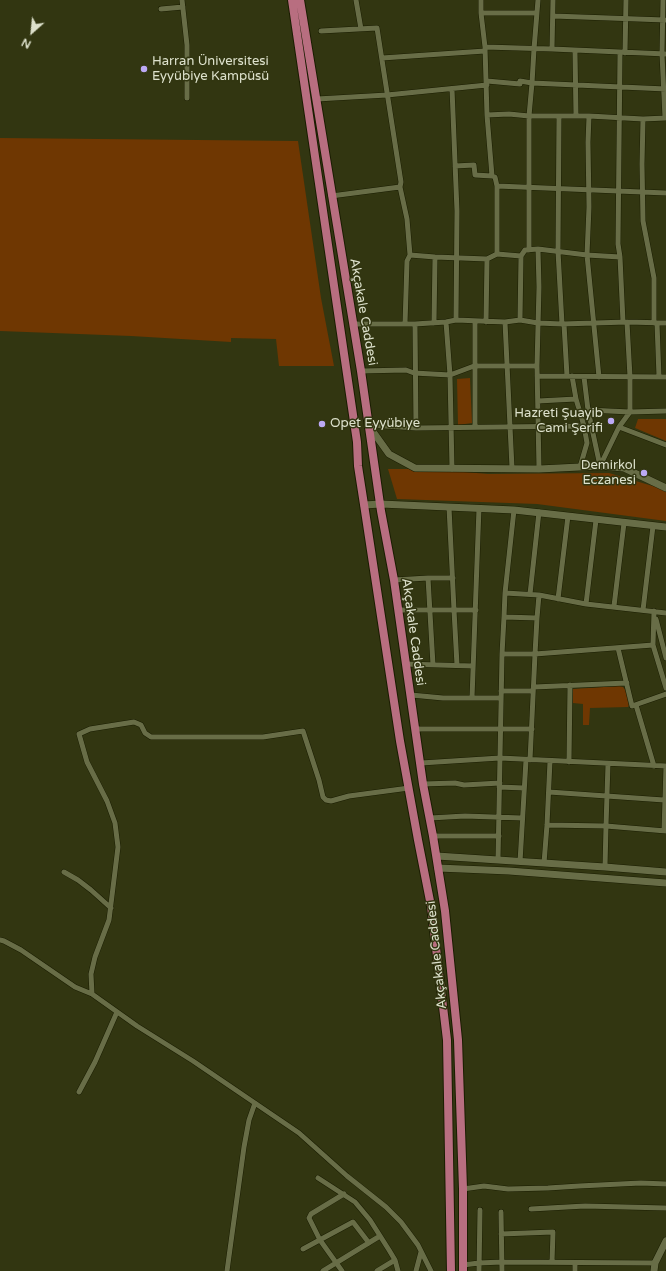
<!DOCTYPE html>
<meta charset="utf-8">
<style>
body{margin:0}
#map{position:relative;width:666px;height:1271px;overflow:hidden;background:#323611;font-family:"Varela Round",sans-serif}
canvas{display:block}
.north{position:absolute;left:12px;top:12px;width:40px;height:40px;-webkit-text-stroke:3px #323611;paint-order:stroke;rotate:207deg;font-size:11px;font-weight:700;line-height:16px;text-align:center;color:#dde1cc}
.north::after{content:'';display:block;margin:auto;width:14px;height:18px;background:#dde1cc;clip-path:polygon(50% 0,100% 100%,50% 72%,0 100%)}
</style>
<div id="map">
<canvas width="666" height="1271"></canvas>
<div class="north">N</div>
</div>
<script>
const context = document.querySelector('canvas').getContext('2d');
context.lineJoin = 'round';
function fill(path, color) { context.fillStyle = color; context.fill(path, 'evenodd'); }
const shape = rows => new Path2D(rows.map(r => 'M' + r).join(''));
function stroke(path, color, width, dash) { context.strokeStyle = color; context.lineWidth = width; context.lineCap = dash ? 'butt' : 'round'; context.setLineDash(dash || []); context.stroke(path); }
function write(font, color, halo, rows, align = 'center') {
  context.font = font + ' "Varela Round",sans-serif'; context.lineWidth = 3; context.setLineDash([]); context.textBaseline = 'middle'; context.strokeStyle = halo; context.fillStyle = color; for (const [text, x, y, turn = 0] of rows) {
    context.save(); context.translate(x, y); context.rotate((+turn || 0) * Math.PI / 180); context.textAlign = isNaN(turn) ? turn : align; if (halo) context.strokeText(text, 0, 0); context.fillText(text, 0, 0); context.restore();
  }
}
const green = shape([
 [0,138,298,141,321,298,334,366,279,366,276,339,231,338,231,342,131,336,0,331],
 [470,378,472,423,458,425,457,379],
 [638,419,666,419,666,441,635,428],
 [388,469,429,469,488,474,609,473,666,490,666,521,537,504,397,499],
 [619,686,623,687,627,692,629,705,628,707,590,708,589,725,583,725,583,704,573,703,573,689]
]);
const street = shape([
 [182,0,187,45,187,98],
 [356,0,361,29],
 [481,0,481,13,485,47,487,115,492,176,495,177,497,186,497,254],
 [538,0,534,49,532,83,666,89],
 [663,0,662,54,665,118],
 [161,9,183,7],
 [481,13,537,13],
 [553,16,665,20],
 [321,31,377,28,401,182,400,187,407,219,410,255,435,257,487,259,497,254,521,256,525,250,538,249,587,255,620,257],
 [485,47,552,49,666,54],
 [552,49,553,0],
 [575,51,576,116],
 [620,53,618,244,620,257,623,322],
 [625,53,626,0],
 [382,58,485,51],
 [487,81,520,84,520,81,532,83,529,116,529,250],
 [452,89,457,211,456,320],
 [317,99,387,95,487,85],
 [487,115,509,114,529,116,589,116,643,119,666,118],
 [589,116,588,142,589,207,587,255,599,377],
 [559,117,558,251,562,324],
 [643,119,642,164,643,221,654,278,654,323],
 [455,166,474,165,475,175,492,176],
 [497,186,666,193],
 [331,196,400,187],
 [538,249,539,287,537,366,539,469],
 [520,320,521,256],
 [475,321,475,427],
 [446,322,450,375,452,469],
 [486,322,487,259],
 [505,322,512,468],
 [434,323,435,257],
 [657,323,659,377],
 [353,324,415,324,446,322,456,320,505,322,520,320,538,323,562,324,627,322,666,323],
 [405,324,407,261,410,255],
 [415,324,416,428],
 [564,324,567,376],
 [361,371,406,370,414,373,450,375,474,366,537,366],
 [537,376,666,377],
 [572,376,576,399,584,426,587,443,580,467],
 [584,377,588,410,600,466],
 [538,401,576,399],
 [586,412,588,410,630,412,666,411],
 [369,425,416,428,584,426],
 [619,427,666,445],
 [600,466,619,427,630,412,630,377,627,322],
 [449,507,454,610,476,610],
 [479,508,472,698,501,698],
 [514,510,505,593,539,595,586,604,666,613],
 [394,580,428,578],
 [530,594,539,512],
 [558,599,568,516],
 [586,604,596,520],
 [614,606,624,523],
 [398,610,454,610,457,665],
 [643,610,653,526],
 [654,611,653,645,666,688],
 [537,618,539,595],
 [656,619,666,658],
 [618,648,632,706,666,694],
 [502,654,535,654,537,618,504,617,505,593],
 [405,664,473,666],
 [433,665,428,578,453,578],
 [534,687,627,683],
 [501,691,533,691],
 [411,695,443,698,472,698],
 [636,705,654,766],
 [415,729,532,729],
 [530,760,535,654,653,645],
 [569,762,570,685],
 [421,763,500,758,666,766],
 [423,784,455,783,464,785,500,783],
 [499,787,524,788],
 [549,792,664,800],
 [430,818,465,816,522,818],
 [547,825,606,826,608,764],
 [664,831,666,766],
 [433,836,499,836],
 [498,860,502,654,504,617],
 [520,862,526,760],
 [544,863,547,825,550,761],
 [605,867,606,826,666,831],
 [64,872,78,880,91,890,111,908],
 [0,940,4,941,21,950,75,987,92,994,137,1026,193,1061,299,1133,347,1176,386,1207,401,1222,418,1245,431,1271],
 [92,994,91,974,95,957,109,920,118,847,115,823,107,801,87,762,79,734,90,729,134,722,141,725,145,733,151,737,263,737,303,731,319,780,323,797,326,800,331,801,349,796,409,788],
 [79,1092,95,1062,117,1012],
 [318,1178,355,1202,370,1220,389,1250,395,1260,398,1271],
 [463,1189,484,1186,508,1189,548,1188,579,1186,641,1183,666,1184],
 [531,1209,585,1206,666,1208],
 [501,1212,502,1271],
 [501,1234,553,1232,552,1262],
 [303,1249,353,1222,369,1243],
 [463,1265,479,1263,502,1262,655,1263],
 [227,1271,244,1147,249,1120,255,1103],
 [323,1271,380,1236],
 [342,1271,320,1240,309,1218,311,1214,344,1194],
 [377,1271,395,1260],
 [416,1271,421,1252],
 [479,1271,480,1210],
 [575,1271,575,1263]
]);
const secondary = shape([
 [369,426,389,454,415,468,539,469,600,466,624,468,666,488],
 [364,505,381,504,514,510,666,527],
 [437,856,605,867,666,872],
 [438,868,509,871,666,883],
 [654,1271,655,1263,666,1241]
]);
const primary = shape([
 [292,0,357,442,358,466,365,511,400,741,418,840,431,906,447,1040,451,1271],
 [300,0,361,371,381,511,394,580,423,784,433,836,445,911,458,1040,463,1189,463,1271]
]);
const markers = [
 [144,69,4,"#bca9f5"],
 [611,421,4,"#bca9f5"],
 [322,424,4,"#bca9f5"],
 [644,473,4,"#bca9f5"]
];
const poiNames = [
 ["Harran Üniversitesi",152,62],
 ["Eyyübiye Kampüsü",152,77],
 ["Hazreti Şuayib",603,414,"right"],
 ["Cami Şerifi",603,429,"right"],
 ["Opet Eyyübiye",330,424],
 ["Demirkol",636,466,"right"],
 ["Eczanesi",636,481,"right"]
];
const streetNames = [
 ["Akçakale Caddesi",363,312,80],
 ["Akçakale Caddesi",413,632,82],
 ["Akçakale Caddesi",437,955,-96]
];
fill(green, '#6f3702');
stroke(street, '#1a1d00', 6);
stroke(secondary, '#1a1d00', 8);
stroke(primary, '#1a1d00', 10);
stroke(street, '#686d47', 5);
stroke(secondary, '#686d47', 7);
stroke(primary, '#b86e80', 8);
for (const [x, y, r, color] of markers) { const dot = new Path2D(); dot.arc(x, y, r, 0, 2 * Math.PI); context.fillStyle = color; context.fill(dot); stroke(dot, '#323611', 1.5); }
write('13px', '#dde1cc', '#323611', poiNames, 'left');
write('13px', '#dde1cc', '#323611', streetNames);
</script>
